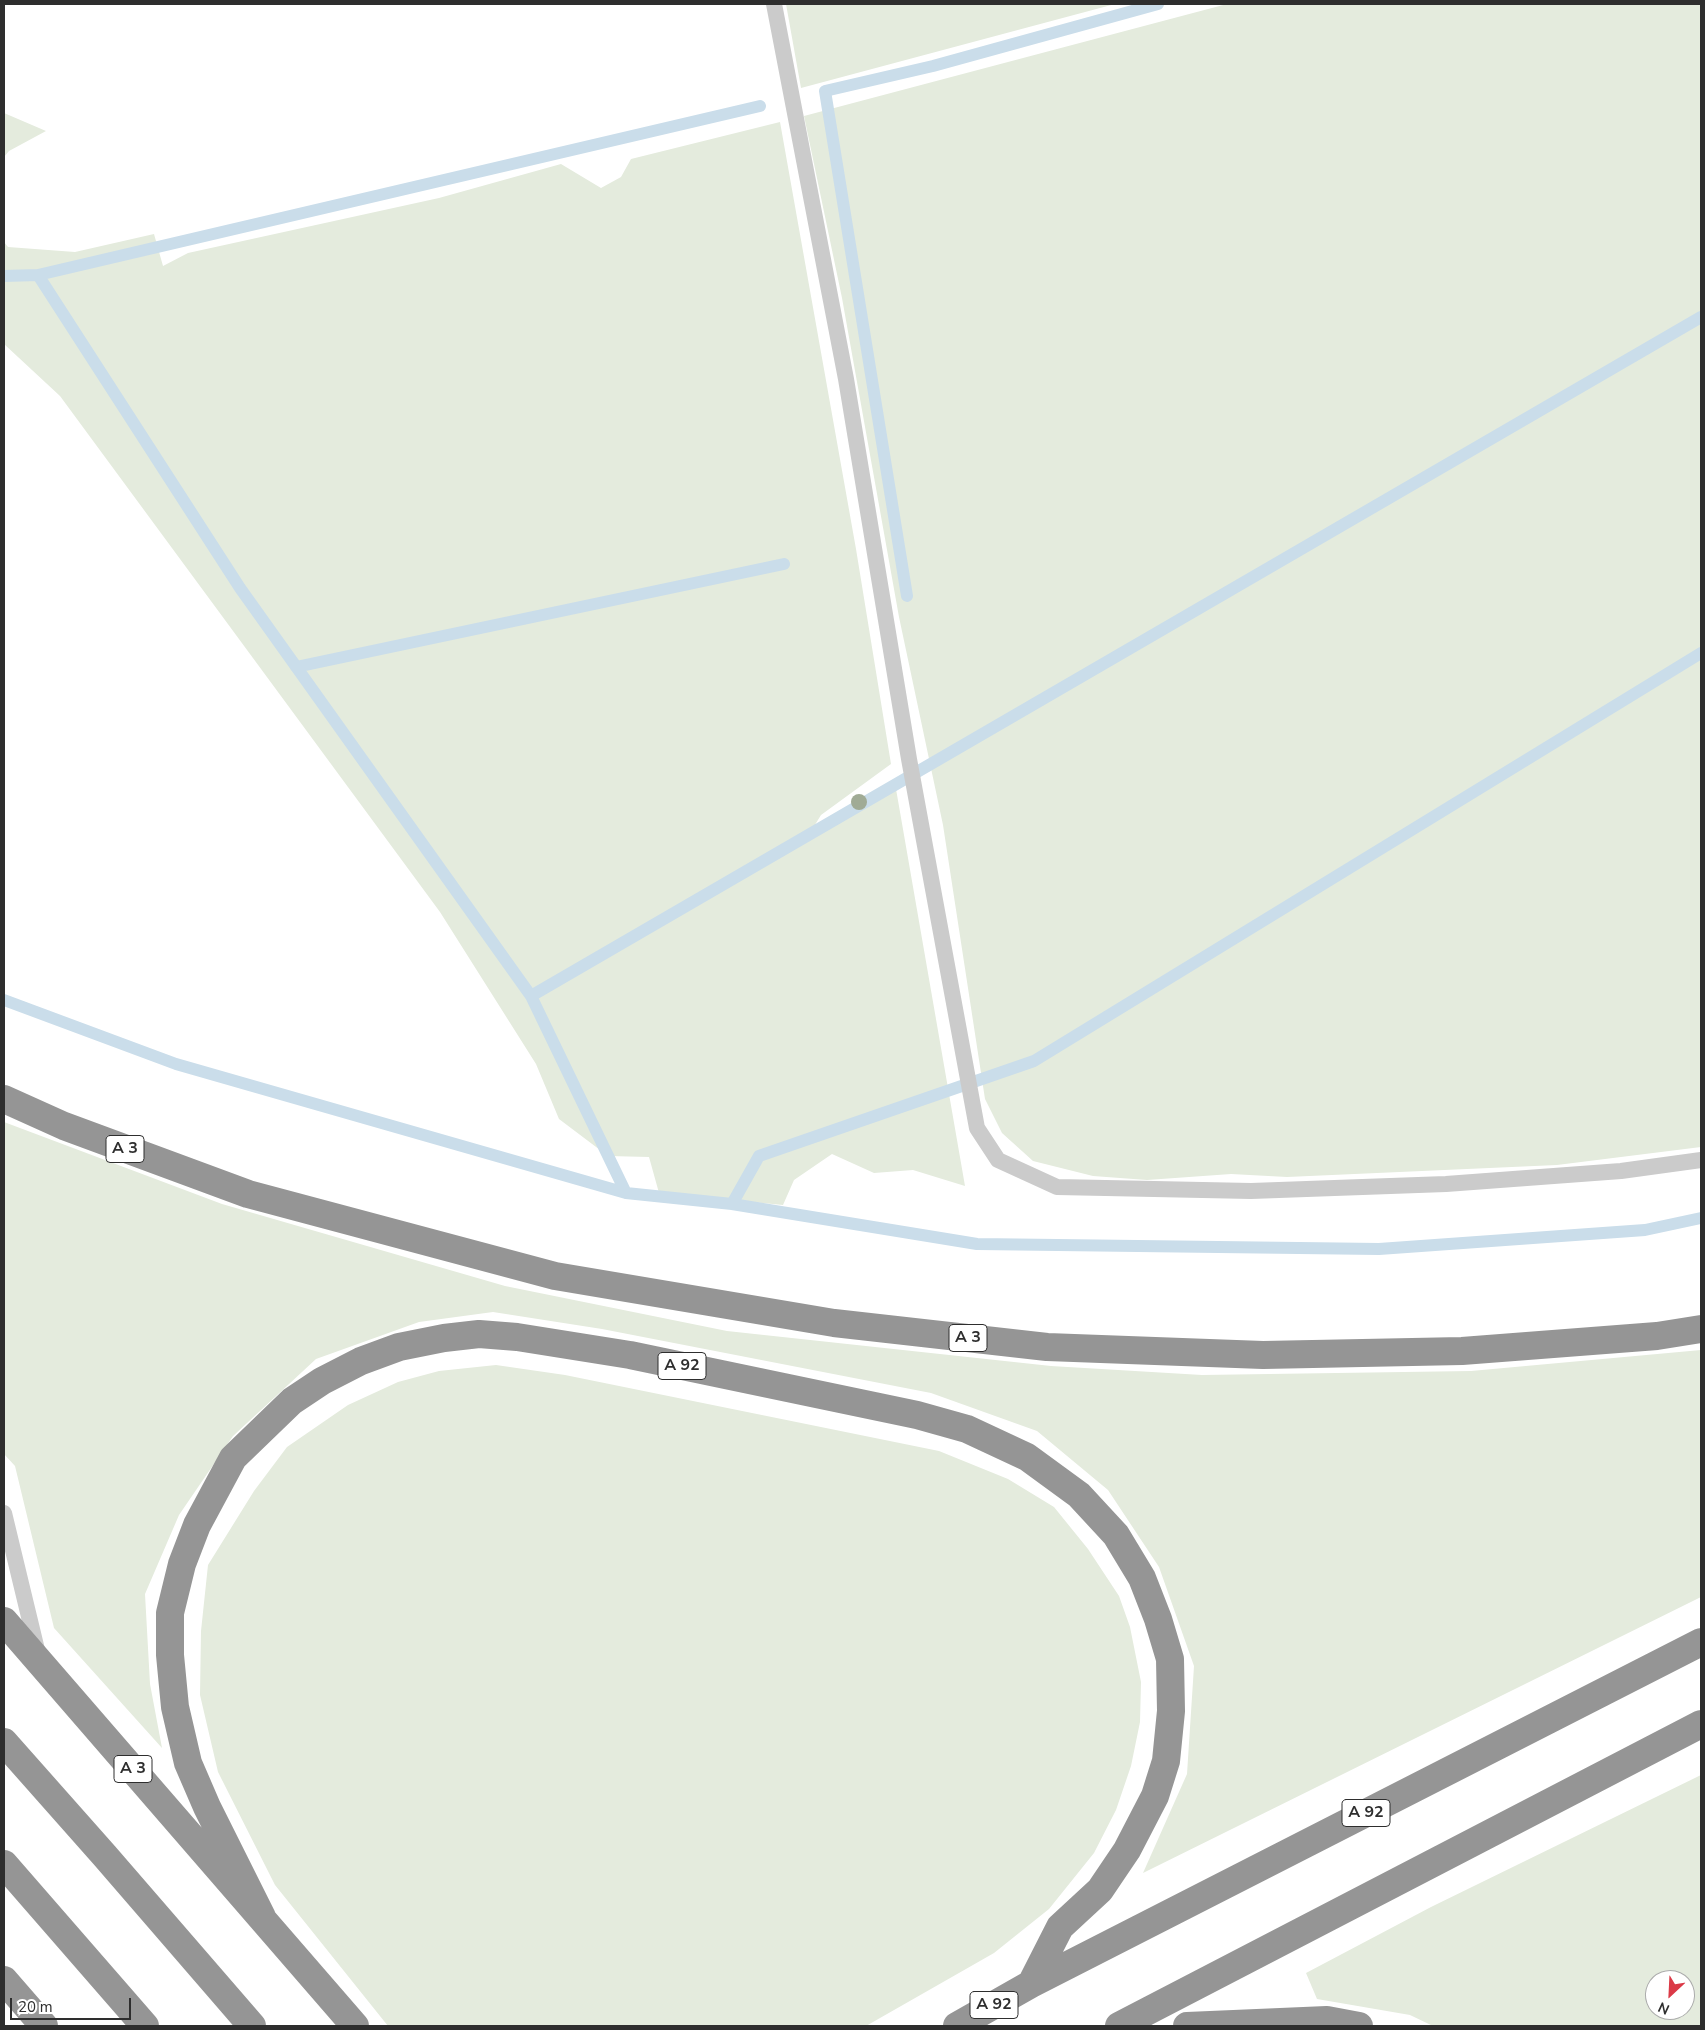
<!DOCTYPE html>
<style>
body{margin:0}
#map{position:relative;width:1705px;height:2030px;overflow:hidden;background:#fff;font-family:"Nunito Sans",sans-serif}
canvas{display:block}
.frame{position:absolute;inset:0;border:5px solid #2e2e2e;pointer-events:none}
.north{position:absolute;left:1645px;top:1970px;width:50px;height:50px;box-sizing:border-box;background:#fff;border:1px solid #ababab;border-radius:50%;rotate:205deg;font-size:14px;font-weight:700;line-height:20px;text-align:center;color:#2e2e2e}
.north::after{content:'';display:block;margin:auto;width:18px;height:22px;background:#db3a47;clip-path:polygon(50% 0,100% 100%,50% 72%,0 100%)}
.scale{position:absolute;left:10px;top:1998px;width:121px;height:22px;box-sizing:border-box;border:2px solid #2e2e2e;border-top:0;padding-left:6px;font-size:15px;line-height:18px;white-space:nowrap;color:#2e2e2e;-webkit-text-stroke:4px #fff;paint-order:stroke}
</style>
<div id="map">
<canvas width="1705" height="2030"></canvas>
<div class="frame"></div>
<div class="north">N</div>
<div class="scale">20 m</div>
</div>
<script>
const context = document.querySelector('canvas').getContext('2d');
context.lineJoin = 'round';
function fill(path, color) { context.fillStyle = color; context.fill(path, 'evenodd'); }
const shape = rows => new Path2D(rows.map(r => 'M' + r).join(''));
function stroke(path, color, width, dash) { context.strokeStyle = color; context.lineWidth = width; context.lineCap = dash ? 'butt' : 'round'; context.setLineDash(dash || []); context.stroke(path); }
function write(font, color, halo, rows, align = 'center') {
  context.font = font + ' "Nunito Sans",sans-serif'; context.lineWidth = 5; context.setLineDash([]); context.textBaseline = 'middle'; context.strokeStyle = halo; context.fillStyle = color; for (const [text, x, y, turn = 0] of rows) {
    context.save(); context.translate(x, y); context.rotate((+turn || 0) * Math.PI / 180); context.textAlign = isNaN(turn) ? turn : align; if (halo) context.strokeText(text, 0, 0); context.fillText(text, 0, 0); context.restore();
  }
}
const green = shape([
 [786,4,1115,4,801,88],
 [1227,4,1701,4,1701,1147,1557,1165,1287,1177,1231,1174,1147,1180,1093,1176,1033,1161,1002,1133,985,1099,943,825,899,617,842,298,804,116],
 [4,113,46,131,9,151,4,157],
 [780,122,856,549,891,764,821,815,813,828,836,825,896,789,965,1186,913,1170,874,1173,832,1154,794,1180,783,1205,659,1193,649,1157,608,1156,559,1119,536,1064,440,912,60,396,4,344,4,242,8,247,75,252,154,234,163,266,188,253,439,198,561,164,601,188,621,177,631,159],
 [4,1122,222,1204,505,1286,727,1331,1051,1366,1202,1375,1471,1371,1701,1350,1701,1597,1143,1873,1187,1774,1194,1666,1159,1567,1108,1490,1037,1431,931,1393,602,1329,493,1312,419,1322,316,1359,233,1436,179,1515,145,1594,150,1684,162,1748,54,1628,15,1466,4,1454],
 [496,1365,565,1375,939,1451,1008,1479,1054,1507,1088,1549,1119,1596,1130,1627,1141,1682,1140,1722,1131,1766,1116,1810,1094,1853,1049,1909,994,1953,866,2026,388,2026,275,1885,218,1772,200,1695,201,1631,208,1565,254,1491,287,1447,348,1405,398,1382,439,1371],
 [1701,1775,1701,2026,1433,2026,1410,2015,1317,1999,1306,1973,1431,1907],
 [1655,1980,1685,1980,1685,2010,1655,2010]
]);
const stream = shape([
 [38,275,240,588,531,996,626,1193],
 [4,276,38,275,760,106],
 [907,596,825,91,933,66,1158,4],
 [296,667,784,564],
 [531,996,1701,317],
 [4,1000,176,1064,626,1193,732,1204,977,1244,1379,1249,1645,1230,1701,1218],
 [732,1204,759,1156,1034,1061,1701,653]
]);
const service = shape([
 [774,4,846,379,909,759,977,1128,998,1160,1057,1187,1251,1191,1446,1184,1621,1171,1701,1160],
 [4,1513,38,1654]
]);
const motorway = shape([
 [4,1099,64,1126,248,1194,555,1276,834,1323,1047,1347,1263,1355,1462,1351,1657,1336,1701,1329],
 [4,1621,355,2026],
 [4,1742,105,1856,252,2026],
 [4,1864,145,2026],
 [262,1917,207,1807,188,1763,175,1707,170,1655,170,1613,182,1564,197,1525,233,1458,292,1401,322,1381,361,1361,399,1347,444,1338,479,1334,517,1337,630,1355,917,1415,967,1429,1027,1457,1079,1495,1116,1535,1142,1578,1158,1619,1170,1659,1171,1711,1166,1761,1155,1796,1127,1850,1100,1890,1060,1927,1031,1984],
 [4,1980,44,2026],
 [957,2026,1031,1984,1701,1642],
 [1119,2026,1701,1724],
 [1187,2026,1327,2020,1359,2026]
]);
const trees = [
 [859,802]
];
const shields = [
 [125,1149,38],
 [968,1338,38],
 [682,1366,48],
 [133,1769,38],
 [1366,1813,48],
 [994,2005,48]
];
const shieldNames = [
 ["A 3",125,1149],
 ["A 3",968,1338],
 ["A 92",682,1366],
 ["A 3",133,1769],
 ["A 92",1366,1813],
 ["A 92",994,2005]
];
fill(green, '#e4ebdd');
stroke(stream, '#caddea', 12);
stroke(service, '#cbcbcb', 16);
stroke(motorway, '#959595', 28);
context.fillStyle = '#a0ab95';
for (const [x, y] of trees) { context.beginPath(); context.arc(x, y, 8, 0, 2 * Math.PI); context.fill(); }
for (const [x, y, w] of shields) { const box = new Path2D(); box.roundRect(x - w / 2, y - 13.5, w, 27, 4); context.fillStyle = '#fff'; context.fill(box); stroke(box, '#2e2e2e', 1); }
write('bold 16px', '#2e2e2e', null, shieldNames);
</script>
